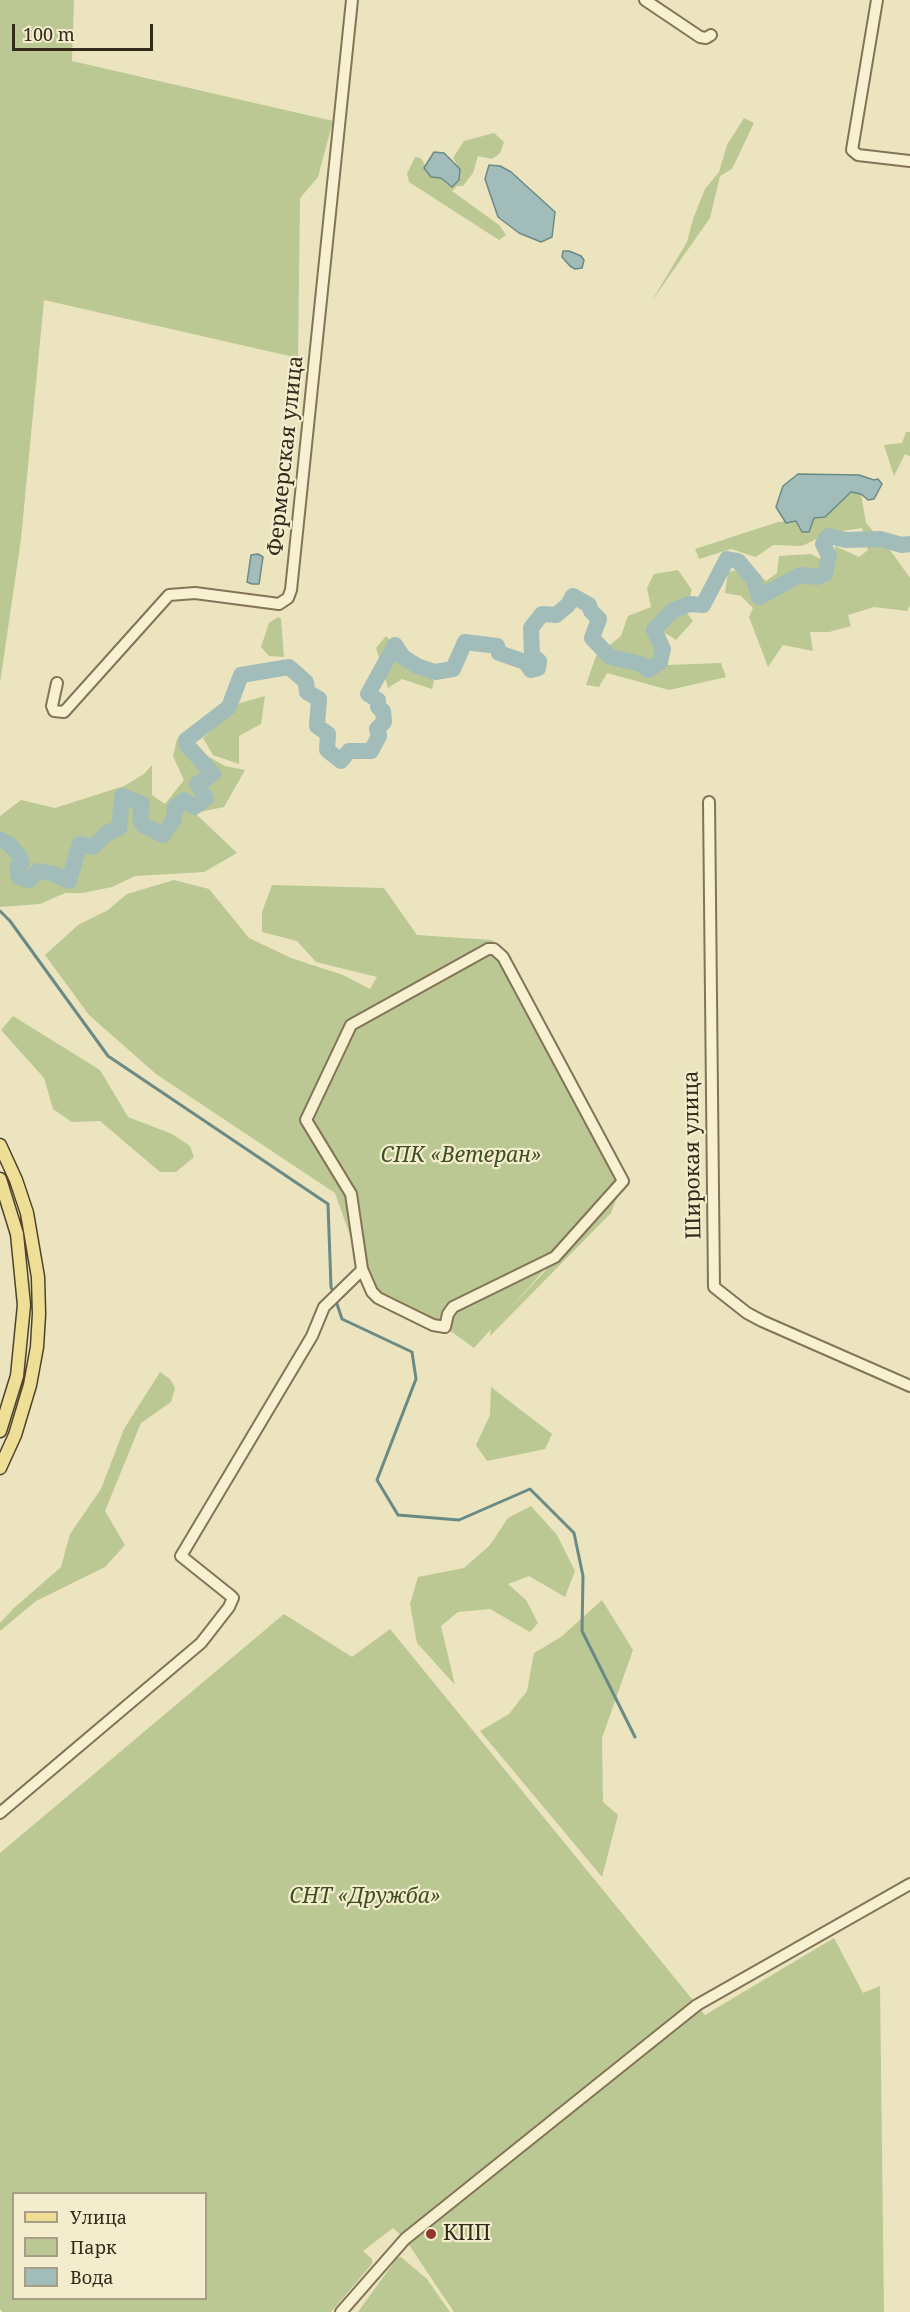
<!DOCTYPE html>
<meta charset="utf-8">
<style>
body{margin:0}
#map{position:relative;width:910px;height:2312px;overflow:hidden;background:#ebe4be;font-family:"Noto Serif",serif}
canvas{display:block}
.legend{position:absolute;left:12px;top:2192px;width:195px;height:108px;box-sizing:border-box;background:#f3edcd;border:2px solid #a69f86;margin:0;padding:8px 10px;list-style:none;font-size:18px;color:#332a1c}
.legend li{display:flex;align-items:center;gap:12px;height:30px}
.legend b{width:30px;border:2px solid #a69f86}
.scale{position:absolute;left:12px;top:24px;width:141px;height:27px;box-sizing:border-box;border:3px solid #332a1c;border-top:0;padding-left:8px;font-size:18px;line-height:21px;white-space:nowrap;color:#332a1c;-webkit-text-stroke:4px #f3edcd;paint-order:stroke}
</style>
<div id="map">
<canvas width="910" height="2312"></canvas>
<ul class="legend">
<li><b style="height:8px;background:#eede96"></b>Улица</li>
<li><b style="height:16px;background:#bbc893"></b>Парк</li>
<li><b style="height:16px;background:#a2bdb9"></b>Вода</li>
</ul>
<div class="scale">100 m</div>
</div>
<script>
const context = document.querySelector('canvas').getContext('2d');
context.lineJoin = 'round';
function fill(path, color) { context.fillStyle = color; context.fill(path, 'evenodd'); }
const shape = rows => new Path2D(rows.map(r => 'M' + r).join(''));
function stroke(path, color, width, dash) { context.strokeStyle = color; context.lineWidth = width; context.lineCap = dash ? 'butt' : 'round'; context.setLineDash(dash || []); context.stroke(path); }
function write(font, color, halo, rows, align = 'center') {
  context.font = font + ' "Noto Serif",serif'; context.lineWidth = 4.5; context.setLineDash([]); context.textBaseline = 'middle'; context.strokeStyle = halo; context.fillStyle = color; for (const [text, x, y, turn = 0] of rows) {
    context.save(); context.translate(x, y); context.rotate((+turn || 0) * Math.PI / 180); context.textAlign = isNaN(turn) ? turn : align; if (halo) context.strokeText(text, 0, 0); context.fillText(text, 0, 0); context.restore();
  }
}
const green = shape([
 [0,0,74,0,72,61,333,121,318,177,300,198,298,358,44,300,21,539,0,683],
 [744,118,754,123,732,169,720,176,710,218,651,302,687,242,693,219,705,189,719,172,727,145],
 [494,133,504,142,500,153,492,159,478,156,473,173,463,186,457,186,452,191,499,225,506,235,499,240,409,182,407,174,415,157,421,158,431,177,441,178,452,187,459,180,460,169,453,158,464,141],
 [906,432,910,432,910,456,905,454,894,476,884,445,902,443],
 [851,492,861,494,866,523,893,554,910,578,910,605,907,611,874,607,848,615,851,626,829,632,810,632,813,651,783,645,768,667,749,617,753,608,741,596,725,593,728,572,752,567,766,581,777,573,779,556,811,554,834,566,835,546,859,557,868,550,862,528,829,533,802,546,773,545,756,557,731,549,699,559,695,549,778,522,796,521,800,528,814,518,825,517],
 [678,570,692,590,685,611,693,621,676,640,665,633,668,665,721,663,726,677,669,690,607,673,599,687,586,685,596,656,621,636,628,616,651,607,647,588,654,574],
 [278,617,281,619,284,657,269,656,261,647,269,623],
 [386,636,434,681,432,689,402,679,388,688,376,648],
 [265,696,261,724,239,736,239,764,213,755,203,738,240,703],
 [177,739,225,766,245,770,224,807,195,813,237,853,204,872,135,876,112,887,83,893,65,893,40,904,0,907,0,816,21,800,55,808,124,786,144,774,152,765,152,795,165,804,184,780,173,756],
 [174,880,209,889,249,938,291,958,343,975,370,989,377,977,316,962,297,941,262,932,262,912,272,885,384,888,417,935,492,940,503,957,623,1181,506,1313,609,1202,617,1197,611,1213,490,1336,491,1329,474,1348,445,1327,378,1298,362,1269,335,1193,156,1074,89,1015,45,955,78,925,108,910,127,894],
 [13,1016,100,1070,128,1117,172,1134,190,1146,194,1157,176,1172,160,1172,100,1121,72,1122,53,1109,44,1078,1,1030],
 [160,1372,170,1379,175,1388,171,1402,141,1423,105,1511,125,1545,105,1567,36,1601,0,1631,0,1623,14,1608,61,1567,70,1534,101,1489,124,1429],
 [491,1387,552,1434,545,1449,487,1461,476,1445,490,1415],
 [531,1506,557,1535,575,1571,565,1597,529,1576,508,1584,526,1600,538,1623,530,1632,490,1609,458,1612,441,1626,455,1685,417,1643,410,1604,418,1577,464,1568,490,1545,508,1518],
 [602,1600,633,1650,602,1738,603,1802,618,1815,602,1877,480,1731,509,1714,527,1691,534,1653,561,1637],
 [284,1614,352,1657,390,1629,705,2015,834,1938,863,1993,880,1986,884,2312,454,2312,405,2239,393,2228,363,2251,372,2259,372,2264,331,2312,3,2312,0,2309,0,1853],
 [14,2194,206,2194,206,2298,14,2298],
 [401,2257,427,2279,450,2312,358,2312,397,2258]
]);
const water = shape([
 [434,152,444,153,460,169,459,180,452,187,441,178,431,177,424,168,434,152],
 [489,165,500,166,511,172,555,212,552,237,541,242,519,233,498,217,485,179,489,165],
 [563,251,569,251,581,256,584,260,582,268,575,269,570,266,562,257,563,251],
 [798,474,859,475,874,480,878,479,882,484,874,499,868,500,861,494,851,492,825,517,814,518,809,532,802,532,796,521,786,523,776,507,783,486,798,474],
 [258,554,263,557,259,584,252,584,247,582,251,555,258,554]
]);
const stream = shape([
 [0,911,10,921,108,1056,328,1204,331,1287,334,1295],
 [336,1301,342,1319,412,1352,416,1379,377,1480,398,1515,459,1520,530,1489,574,1533,583,1576,582,1631,635,1737]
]);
const river = shape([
 [0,839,10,845,20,857,22,863,17,868,19,877,29,880,38,871,54,874,69,881,80,844,93,847,107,833,119,828,122,796,142,804,140,819,143,825,163,835,174,819,175,807,184,800,194,807,206,798,197,784,213,774,187,745,186,740,229,707,241,675,289,667,306,682,307,692,319,699,317,726,328,734,327,750,341,761,349,751,371,751,379,736,377,729,384,722,383,711,378,707,378,700,368,694,395,645,403,657,417,666,435,672,453,669,465,642,497,646,499,653,525,662,531,670,538,668,539,661,532,655,531,628,542,614,556,615,568,605,573,596,589,605,591,611,599,619,592,638,610,657,641,664,648,670,660,662,663,649,654,630,672,611,689,604,703,605,727,559,738,561,754,580,759,597,800,575,817,577,825,574,829,556,823,544,828,536,846,540,880,539,902,545,910,544]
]);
const minor = shape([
 [645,0,700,37,706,38,711,35],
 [877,0,852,150,858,155,910,161],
 [57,683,52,706,54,711,64,712,169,595,195,593,279,604,288,598,291,590,352,0],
 [709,802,714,1287,747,1313,762,1321,910,1386],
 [488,949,494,949,503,957,623,1181,555,1257,453,1307,448,1314,445,1327,433,1325,378,1298,372,1292,362,1269,351,1194,306,1120,351,1025,488,949],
 [0,1813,201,1643,229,1607,233,1598,231,1596,181,1556,312,1336,324,1307,362,1270],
 [341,2312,405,2239,697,2005,910,1884]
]);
const major = shape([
 [0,1145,16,1180,27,1213,38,1277,39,1314,37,1347,30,1385,15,1435,0,1468],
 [0,1179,17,1234,24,1305,17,1376,0,1431]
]);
const markers = [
 [431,2234,6,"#8f372b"]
];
const streetNames = [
 ["Фермерская улица",286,456,-84],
 ["Широкая улица",693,1155,-91]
];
const parkNames = [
 ["СПК «Ветеран»",461,1156],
 ["СНТ «Дружба»",365,1897]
];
const poiNames = [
 ["КПП",443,2234]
];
fill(green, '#bbc893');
fill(water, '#a2bdb9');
stroke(water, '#6a8a86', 1.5);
stroke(stream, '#6a8a86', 3);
stroke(river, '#a2bdb9', 16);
stroke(minor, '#837458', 14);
stroke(major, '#50422c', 15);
stroke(minor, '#f7f1d1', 10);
stroke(major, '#eede96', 12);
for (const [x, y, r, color] of markers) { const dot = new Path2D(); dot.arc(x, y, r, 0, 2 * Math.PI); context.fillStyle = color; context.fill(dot); stroke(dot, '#f3edcd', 2); }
write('21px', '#332a1c', '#f3edcd', streetNames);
write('italic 21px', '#3e4e23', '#f3edcd', parkNames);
write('21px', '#332a1c', '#f3edcd', poiNames, 'left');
</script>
